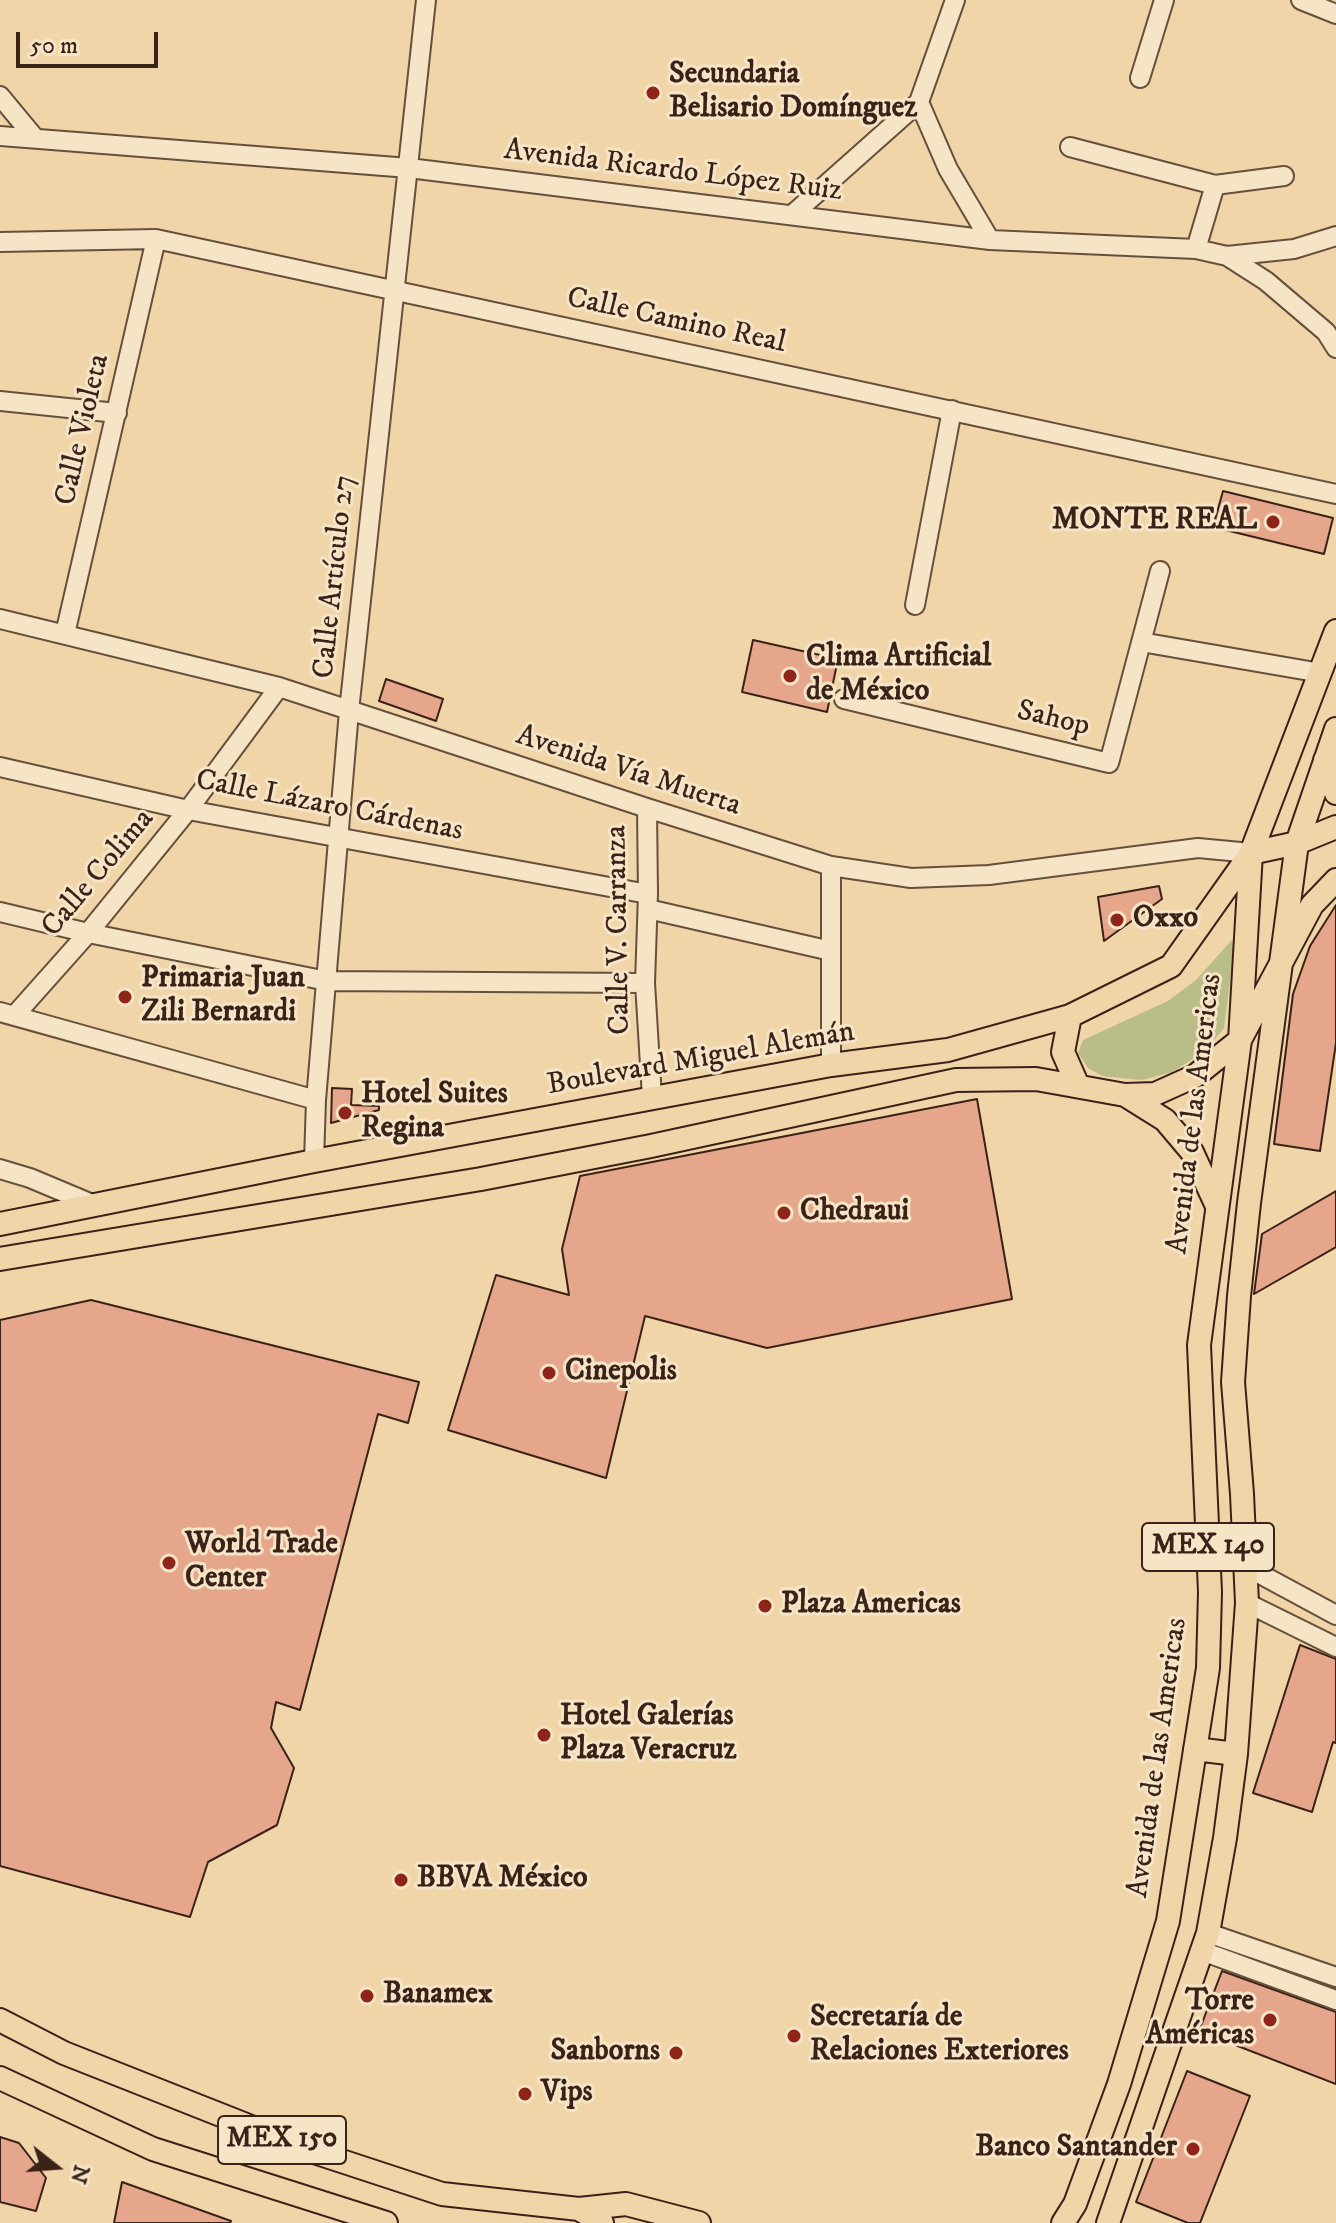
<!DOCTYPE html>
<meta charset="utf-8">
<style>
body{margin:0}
#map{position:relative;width:1336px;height:2223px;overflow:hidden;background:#efd5a8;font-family:"IM FELL DW Pica",serif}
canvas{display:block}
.north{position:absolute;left:16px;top:2127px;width:80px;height:80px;-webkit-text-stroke:6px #f5e4c6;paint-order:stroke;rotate:107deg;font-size:22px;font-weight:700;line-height:32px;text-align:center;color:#3a2219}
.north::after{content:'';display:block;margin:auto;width:28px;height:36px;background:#3a2219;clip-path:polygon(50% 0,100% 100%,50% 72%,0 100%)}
.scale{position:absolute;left:16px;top:32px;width:142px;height:36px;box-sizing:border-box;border:4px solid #3a2219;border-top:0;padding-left:10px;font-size:24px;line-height:28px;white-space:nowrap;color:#3a2219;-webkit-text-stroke:6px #f5e4c6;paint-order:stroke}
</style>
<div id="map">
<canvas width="1336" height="2223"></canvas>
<div class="north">N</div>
<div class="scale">50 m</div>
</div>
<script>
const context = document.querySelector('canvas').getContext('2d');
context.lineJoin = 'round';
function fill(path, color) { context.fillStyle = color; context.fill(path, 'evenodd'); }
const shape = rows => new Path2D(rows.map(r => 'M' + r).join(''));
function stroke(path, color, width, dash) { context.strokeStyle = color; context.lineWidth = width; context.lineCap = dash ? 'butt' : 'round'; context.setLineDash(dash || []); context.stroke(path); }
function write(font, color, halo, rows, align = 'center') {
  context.font = font + ' "IM FELL DW Pica",serif'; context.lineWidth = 6; context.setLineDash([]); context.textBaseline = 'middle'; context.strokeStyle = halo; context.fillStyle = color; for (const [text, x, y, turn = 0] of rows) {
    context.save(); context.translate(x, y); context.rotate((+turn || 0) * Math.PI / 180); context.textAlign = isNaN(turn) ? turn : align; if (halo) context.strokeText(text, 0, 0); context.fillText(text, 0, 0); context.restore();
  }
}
const green = shape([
 [1231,941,1235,942,1224,1028,1204,1052,1172,1072,1142,1080,1102,1076,1088,1068,1078,1053,1083,1040,1168,1001,1196,980]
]);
const building = shape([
 [1223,491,1333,518,1324,554,1213,527,1223,491],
 [753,640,838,659,827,712,742,692,753,640],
 [386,679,443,699,436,721,379,701,386,679],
 [1159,886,1162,899,1104,941,1098,897,1159,886],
 [1336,905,1336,1043,1320,1151,1274,1144,1293,994,1310,946,1336,905],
 [332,1088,352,1089,351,1105,379,1106,379,1110,331,1123,332,1088],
 [977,1099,1012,1299,767,1348,645,1316,606,1478,448,1430,496,1275,569,1295,562,1249,580,1176,977,1099],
 [1336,1191,1336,1247,1254,1294,1262,1234,1336,1191],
 [91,1300,419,1382,408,1423,378,1414,300,1710,276,1702,271,1728,294,1768,277,1825,208,1862,190,1917,0,1866,0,1320,91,1300],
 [1300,1645,1336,1659,1336,1743,1333,1742,1312,1812,1253,1793,1300,1645],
 [1222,1971,1336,2012,1336,2084,1199,2031,1222,1971],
 [1187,2071,1250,2096,1200,2223,1188,2223,1136,2202,1187,2071],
 [0,2137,19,2143,46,2178,36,2211,0,2202,0,2137],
 [122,2182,231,2221,230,2223,114,2223,122,2182]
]);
const minor = shape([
 [1301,0,1336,14],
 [1140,78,1164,0],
 [0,96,34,137],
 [919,102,948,169,990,240],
 [0,136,409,168,990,240,1196,249,1227,256,1294,249,1336,236],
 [1070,147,1215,185,1284,176],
 [792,215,919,102,955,0],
 [0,242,156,239,1336,494],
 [1196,249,1215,185],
 [1227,256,1266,281,1326,332,1336,348],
 [0,401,117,413],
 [915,605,952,410],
 [0,619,279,687,647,808,831,866,911,878,989,875,1198,848,1251,853],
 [65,634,156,239],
 [1141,642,1321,673],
 [844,699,1109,763,1160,571],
 [0,767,188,810,648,894],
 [647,808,648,894,645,983,652,1098],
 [831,866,831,1065],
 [648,909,831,951],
 [0,912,88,933,327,981,645,983],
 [0,1012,316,1100],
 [15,1015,88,933,188,810,279,687],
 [314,1161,316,1100,349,711,426,0],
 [0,1169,30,1178,92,1204],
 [1247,1567,1336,1615],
 [1247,1603,1336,1647],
 [1208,1933,1336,1977],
 [1202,1951,1336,2000]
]);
const major = shape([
 [1325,760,1336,793],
 [1070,1016,1063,1052,1078,1086],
 [1125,1095,1165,1120,1192,1152,1216,1204],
 [0,1224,314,1161,831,1065,948,1050,1070,1016,1171,966,1251,853,1297,843,1336,827],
 [0,1259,481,1179,651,1146,956,1080,1036,1079,1125,1095,1155,1094,1195,1076,1240,1040,1312,905,1336,880],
 [1195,1749,1236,1754],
 [0,2020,64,2053,317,2153,442,2194,579,2209,602,2223],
 [0,2078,153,2149,386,2223],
 [579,2209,626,2204,699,2223],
 [1063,2223,1075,2204,1119,2084,1168,1921,1208,1668,1210,1592,1199,1345,1240,1040,1251,853,1336,631],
 [1108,2223,1208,1933,1225,1838,1236,1754,1247,1603,1242,1494,1233,1382,1239,1296,1249,1203,1297,843,1336,729]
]);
const markers = [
 [653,93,8,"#8f2418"],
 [1273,522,8,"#8f2418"],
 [790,676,8,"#8f2418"],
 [1117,920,8,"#8f2418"],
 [125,997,8,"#8f2418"],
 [345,1113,8,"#8f2418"],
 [784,1213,8,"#8f2418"],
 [549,1373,8,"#8f2418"],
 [169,1563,8,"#8f2418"],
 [765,1606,8,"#8f2418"],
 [544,1735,8,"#8f2418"],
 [401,1880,8,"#8f2418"],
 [367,1996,8,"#8f2418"],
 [1270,2020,8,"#8f2418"],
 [794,2036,8,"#8f2418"],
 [676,2053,8,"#8f2418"],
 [525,2094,8,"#8f2418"],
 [1193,2149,8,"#8f2418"]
];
const shields = [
 [1208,1547,132],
 [282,2140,128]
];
const shieldNames = [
 ["MEX 140",1208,1547],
 ["MEX 150",282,2140]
];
const poiNames = [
 ["Secundaria",669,76],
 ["Belisario Domínguez",669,110],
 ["MONTE REAL",1257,522,"right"],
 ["Clima Artificial",806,659],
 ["de México",806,693],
 ["Oxxo",1133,920],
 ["Primaria Juan",141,980],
 ["Zili Bernardi",141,1014],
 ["Hotel Suites",361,1096],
 ["Regina",361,1130],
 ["Chedraui",800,1213],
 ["Cinepolis",565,1373],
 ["World Trade",185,1546],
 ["Center",185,1580],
 ["Plaza Americas",781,1606],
 ["Hotel Galerías",560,1718],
 ["Plaza Veracruz",560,1752],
 ["BBVA México",417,1880],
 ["Banamex",383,1996],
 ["Torre",1254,2003,"right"],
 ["Américas",1254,2037,"right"],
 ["Secretaría de",810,2019],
 ["Relaciones Exteriores",810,2053],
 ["Sanborns",660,2053,"right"],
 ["Vips",541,2094],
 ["Banco Santander",1177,2149,"right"]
];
const streetNames = [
 ["Avenida Ricardo López Ruiz",673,172,7],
 ["Calle Camino Real",676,322,12],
 ["Calle Violeta",84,430,-77],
 ["Calle Artículo 27",336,577,-84],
 ["Sahop",1053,720,13],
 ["Avenida Vía Muerta",628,772,18],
 ["Calle Lázaro Cárdenas",329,807,11],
 ["Calle Colima",99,874,-50],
 ["Calle V. Carranza",620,930,-91],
 ["Boulevard Miguel Alemán",701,1060,-10],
 ["Avenida de las Americas",1196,1114,-83],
 ["Avenida de las Americas",1159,1758,-82]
];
fill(green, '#b9bd88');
fill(building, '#e6a68b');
stroke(building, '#3a2219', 2);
stroke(minor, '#674f3d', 22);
stroke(major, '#3a2219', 26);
stroke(minor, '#f5e4c6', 18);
stroke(major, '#efd5a8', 22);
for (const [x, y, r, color] of markers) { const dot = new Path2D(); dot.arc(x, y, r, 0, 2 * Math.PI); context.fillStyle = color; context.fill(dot); stroke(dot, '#f5e4c6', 3); }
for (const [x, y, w] of shields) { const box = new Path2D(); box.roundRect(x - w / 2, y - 24, w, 48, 6); context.fillStyle = '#f5e4c6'; context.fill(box); stroke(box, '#3a2219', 2); }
write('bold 28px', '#3a2219', null, shieldNames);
write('bold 30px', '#3a2219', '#f5e4c6', poiNames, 'left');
write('30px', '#3a2219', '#f5e4c6', streetNames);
</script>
